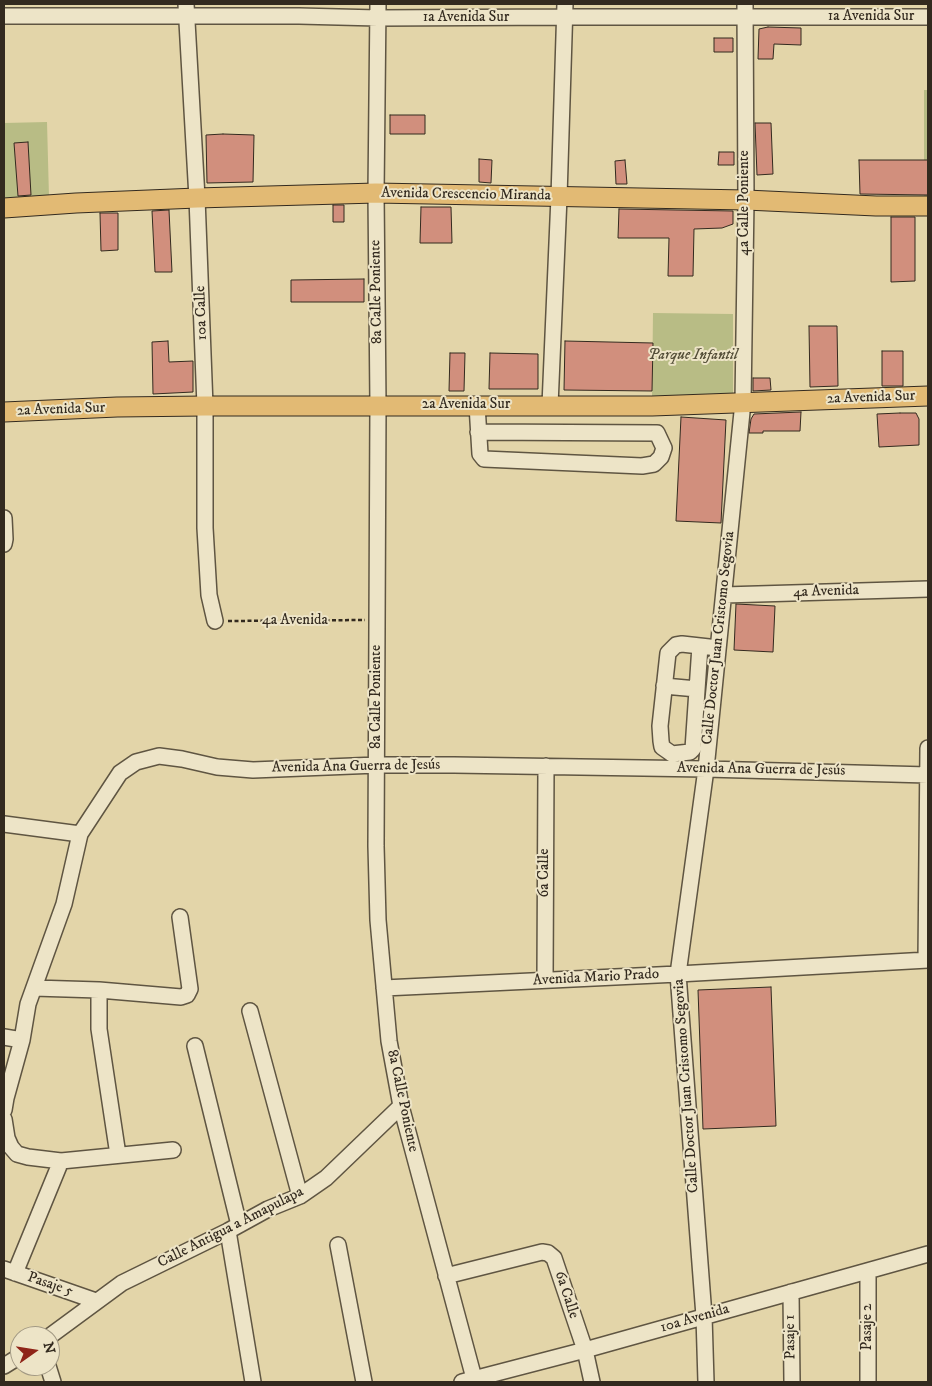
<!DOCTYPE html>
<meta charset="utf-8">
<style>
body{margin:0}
#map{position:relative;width:932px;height:1386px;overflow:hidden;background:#e3d5a9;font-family:"IM FELL DW Pica",serif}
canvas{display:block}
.frame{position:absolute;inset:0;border:5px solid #332a1f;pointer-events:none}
.north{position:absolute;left:10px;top:1326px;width:50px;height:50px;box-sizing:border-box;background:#ede4c7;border:1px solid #a39a84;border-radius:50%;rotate:77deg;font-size:14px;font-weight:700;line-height:20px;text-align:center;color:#332a1f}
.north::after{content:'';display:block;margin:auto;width:18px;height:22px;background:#8f2418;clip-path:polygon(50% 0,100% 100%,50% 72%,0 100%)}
</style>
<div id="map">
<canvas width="932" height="1386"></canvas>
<div class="frame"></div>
<div class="north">N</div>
</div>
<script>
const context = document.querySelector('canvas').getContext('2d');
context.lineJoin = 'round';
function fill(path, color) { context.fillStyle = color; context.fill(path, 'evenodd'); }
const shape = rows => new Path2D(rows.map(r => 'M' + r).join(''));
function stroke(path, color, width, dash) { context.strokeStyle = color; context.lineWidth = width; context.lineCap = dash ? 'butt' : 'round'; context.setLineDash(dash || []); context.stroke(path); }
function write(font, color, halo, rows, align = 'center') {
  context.font = font + ' "IM FELL DW Pica",serif'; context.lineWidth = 4; context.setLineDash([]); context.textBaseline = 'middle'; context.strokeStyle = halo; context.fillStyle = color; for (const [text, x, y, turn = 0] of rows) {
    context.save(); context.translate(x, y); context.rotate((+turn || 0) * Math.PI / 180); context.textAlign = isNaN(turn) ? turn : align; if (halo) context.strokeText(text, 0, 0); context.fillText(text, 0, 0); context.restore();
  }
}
const green = shape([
 [924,90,928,90,928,200,924,200],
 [47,122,49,197,4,198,4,123],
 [653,313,733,314,733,398,652,397]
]);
const building = shape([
 [768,27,801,28,801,45,774,44,773,59,758,59,759,29,768,27],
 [714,38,733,38,733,52,714,52,714,38],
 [390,115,425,115,425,134,390,134,390,115],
 [755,123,771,123,773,174,757,175,755,123],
 [223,134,254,135,253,182,207,183,206,135,223,134],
 [28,142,31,195,18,196,14,143,28,142],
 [719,152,734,152,734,165,718,165,719,152],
 [479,159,492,160,491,183,479,182,479,159],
 [625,160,627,184,616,184,615,161,625,160],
 [859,160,928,160,928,195,860,194,859,160],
 [333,205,344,205,344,222,333,222,333,205],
 [421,207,451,207,452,243,420,243,421,207],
 [619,209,733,211,733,224,722,228,694,229,693,276,668,276,669,238,618,238,619,209],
 [169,210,172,272,155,272,152,211,169,210],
 [100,213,118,213,118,250,101,251,100,213],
 [891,217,915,217,915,281,891,282,891,217],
 [364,279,364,302,291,302,291,280,364,279],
 [809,326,837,326,838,386,810,387,809,326],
 [168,341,169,362,193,361,193,392,153,394,152,342,168,341],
 [565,341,653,343,652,391,564,390,565,341],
 [882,351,903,351,903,386,882,386,882,351],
 [450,353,465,353,464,391,449,391,450,353],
 [490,353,538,354,538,389,489,389,490,353],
 [753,378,770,378,771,390,753,391,753,378],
 [801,412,800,431,763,431,763,433,749,433,751,419,754,414,801,412],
 [900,413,916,413,919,419,919,445,879,447,877,414,900,413],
 [681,417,726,420,721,523,676,521,681,417],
 [736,604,775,606,773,652,734,650,736,604],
 [771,987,776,1126,703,1129,698,990,771,987]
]);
const path = shape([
 [228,621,365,620]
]);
const minor = shape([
 [186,4,197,198,205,406,205,528,209,595,215,621],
 [378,4,376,193,378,405,376,846,378,920,389,1041,401,1106,475,1382],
 [4,16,299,16,378,18,564,17,928,17],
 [477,405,480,454,484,459,642,466,654,464,661,457,664,448,657,433,478,432],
 [550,405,559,197,565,4],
 [4,518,5,539,4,544],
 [724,595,928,589],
 [700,646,693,749,690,752,672,754,662,747,661,741,660,726,668,653,676,645,682,644,718,648],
 [664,686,697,689],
 [4,824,80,834],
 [926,960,928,748],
 [545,980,546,766],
 [34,988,99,990,181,997,187,995,190,989,180,917],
 [384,988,678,974,928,960],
 [99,990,99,1029,118,1155],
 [250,1011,300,1196],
 [4,1037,22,1040],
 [195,1046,239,1225],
 [4,1110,6,1098,22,1040,28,1004,64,904,80,834,120,773,136,762,159,756,182,759,217,767,253,770,377,765,454,765,706,769,928,775],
 [4,1119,7,1138,11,1147,17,1154,28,1157,61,1161,173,1150],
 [228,1231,253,1382],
 [338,1245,364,1382],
 [4,1269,96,1301],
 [15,1273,61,1161],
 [446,1276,542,1252,548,1253,554,1258,585,1350,592,1382],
 [791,1292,792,1382],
 [50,1336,122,1283,228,1231,268,1209,300,1196,326,1178,401,1106],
 [4,1366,20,1356],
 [48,1366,53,1382],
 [462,1382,585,1350,928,1254],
 [706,1382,704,1316,678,974,706,769,743,402,746,200,745,4],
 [868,1382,868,1271]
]);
const major = shape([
 [4,208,76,203,197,198,376,193,746,200,876,206,928,206],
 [4,412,117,407,205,406,652,406,928,396]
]);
const streetNames = [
 ["1a Avenida Sur",871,17],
 ["1a Avenida Sur",466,18],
 ["Avenida Crescencio Miranda",466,195,1],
 ["4a Calle Poniente",745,203,-90],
 ["8a Calle Poniente",377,292,-91],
 ["10a Calle",202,313,-92],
 ["2a Avenida Sur",871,398,-2],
 ["2a Avenida Sur",466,405],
 ["2a Avenida Sur",61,410,-2],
 ["4a Avenida",826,592,-2],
 ["4a Avenida",295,621],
 ["Calle Doctor Juan Cristomo Segovia",719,638,-84],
 ["8a Calle Poniente",377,697,-90],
 ["Avenida Ana Guerra de Jesús",356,767,-1],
 ["Avenida Ana Guerra de Jesús",761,770,1],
 ["6a Calle",545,873,-90],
 ["Avenida Mario Prado",596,978,-3],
 ["Calle Doctor Juan Cristomo Segovia",687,1086,-94],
 ["8a Calle Poniente",402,1101,78],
 ["Calle Antigua a Amapulapa",231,1228,-27],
 ["Pasaje 5",50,1285,19],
 ["6a Calle",566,1295,72],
 ["10a Avenida",695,1319,-16],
 ["Pasaje 2",868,1327,-90],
 ["Pasaje 1",791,1337,-91]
];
const parkNames = [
 ["Parque Infantil",693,356]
];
fill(green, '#b8bc85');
fill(building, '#d18f7d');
stroke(building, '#332a1f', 1);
stroke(minor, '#5f5542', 18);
stroke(major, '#332a1f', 21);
stroke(path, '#332a1f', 2.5, [4, 2.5]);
stroke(minor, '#ede4c7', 15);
stroke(major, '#e2ba74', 19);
write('15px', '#332a1f', '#ede4c7', streetNames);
write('italic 15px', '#544e38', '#ede4c7', parkNames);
</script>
